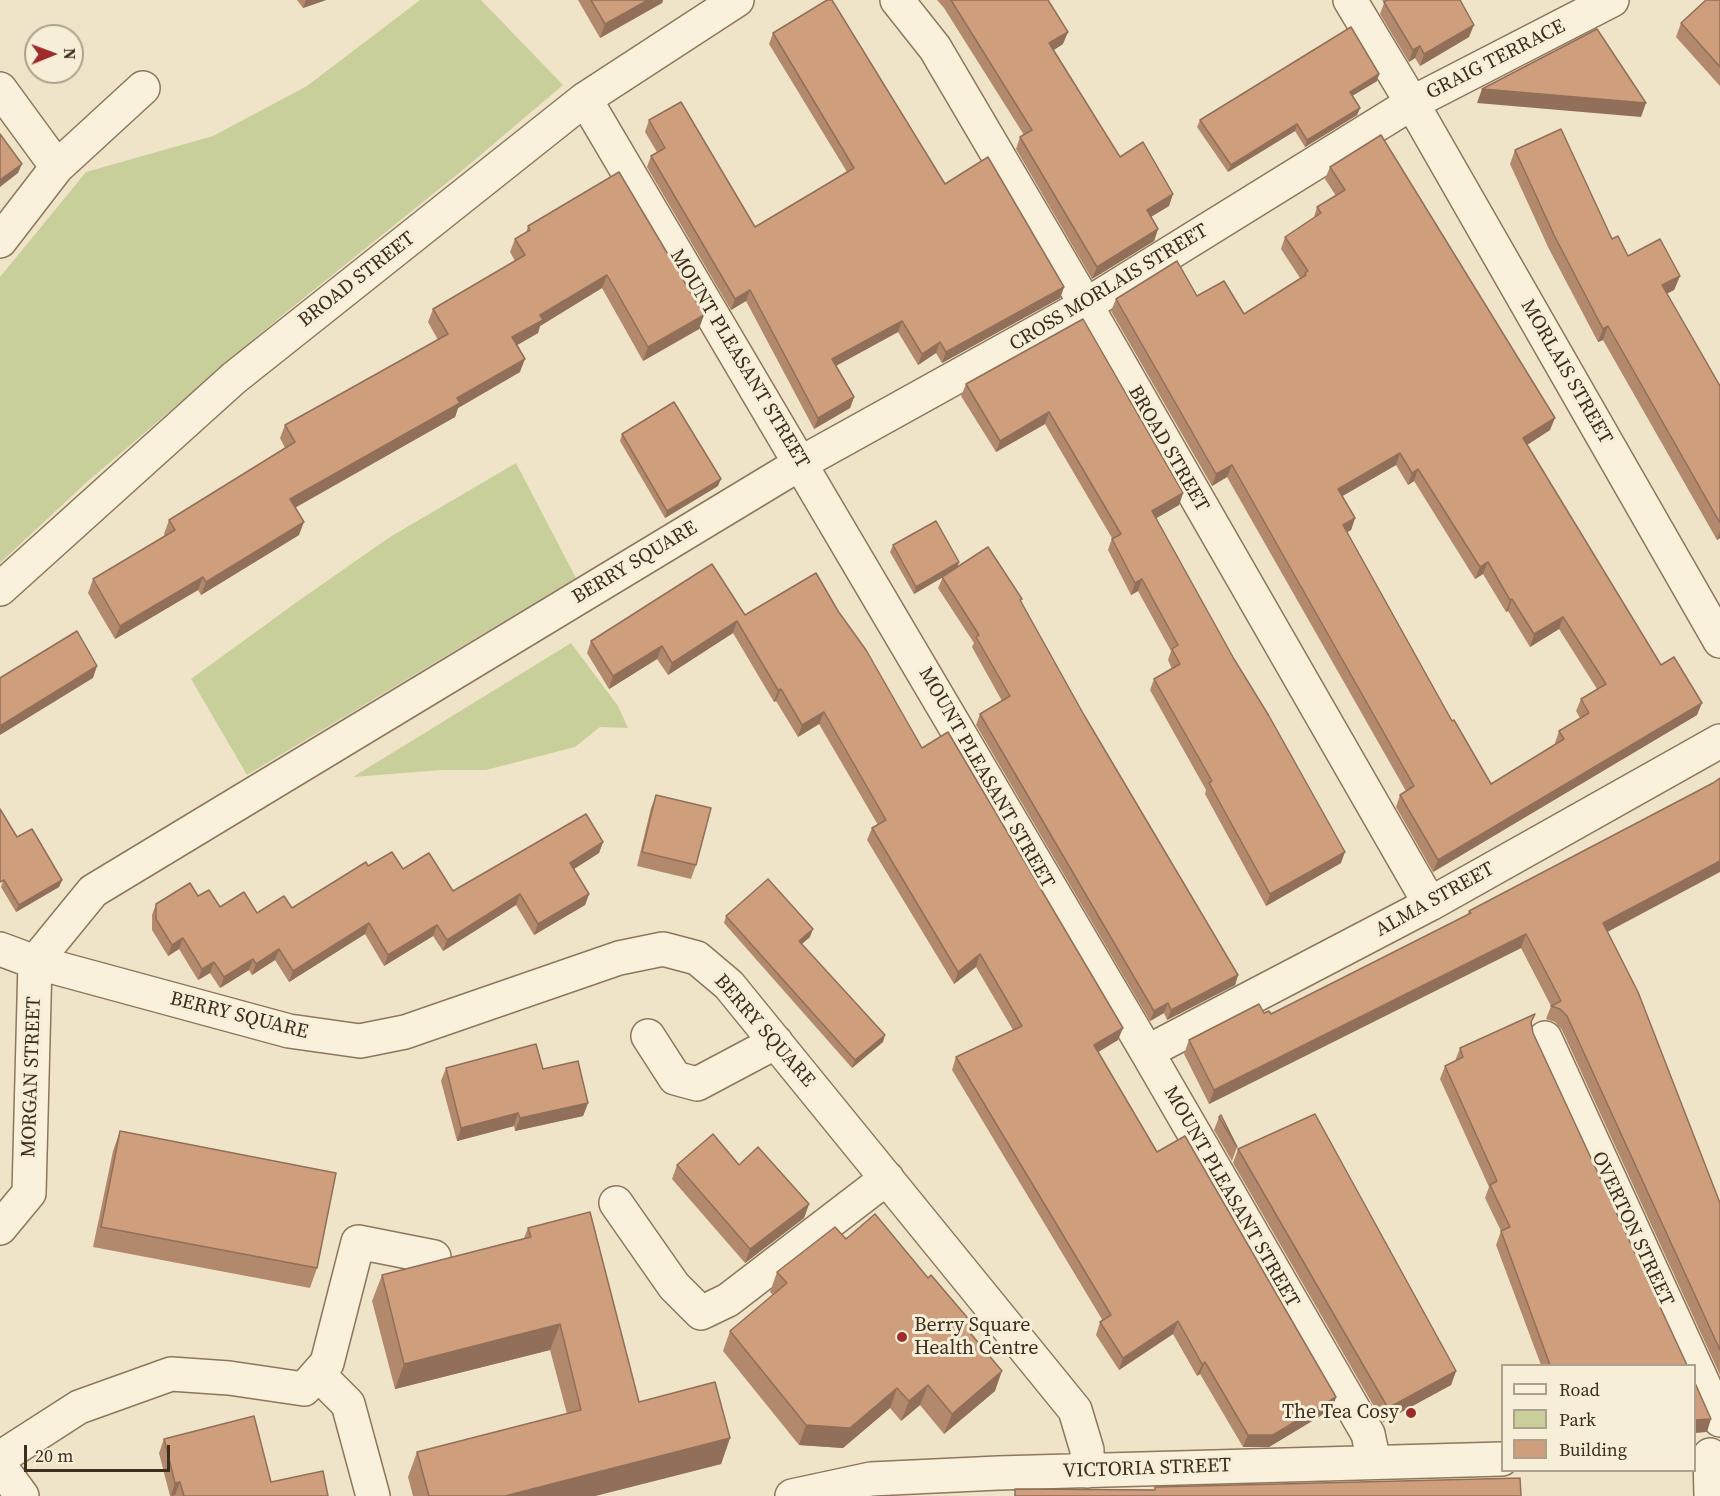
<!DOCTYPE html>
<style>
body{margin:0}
#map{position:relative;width:1720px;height:1496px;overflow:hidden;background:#f0e4c8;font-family:"Source Serif 4",serif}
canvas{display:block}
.legend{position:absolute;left:1501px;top:1364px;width:195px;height:108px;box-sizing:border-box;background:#f7eed8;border:2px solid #ada18e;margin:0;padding:8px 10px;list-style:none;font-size:18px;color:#3d2e20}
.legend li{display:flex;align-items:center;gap:12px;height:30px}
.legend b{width:30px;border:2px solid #ada18e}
.north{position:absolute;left:24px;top:24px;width:60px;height:60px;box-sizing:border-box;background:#f7eed8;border:2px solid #ada18e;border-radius:50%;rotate:89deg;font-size:16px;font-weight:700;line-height:24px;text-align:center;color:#3d2e20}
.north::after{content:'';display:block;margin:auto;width:21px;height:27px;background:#9e2a2b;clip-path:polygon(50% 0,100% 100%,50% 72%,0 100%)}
.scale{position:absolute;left:24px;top:1445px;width:146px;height:27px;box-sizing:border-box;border:3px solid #3d2e20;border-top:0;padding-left:8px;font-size:18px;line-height:21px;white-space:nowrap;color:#3d2e20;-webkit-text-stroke:4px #f7eed8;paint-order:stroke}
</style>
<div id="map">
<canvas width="1720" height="1496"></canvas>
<ul class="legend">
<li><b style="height:8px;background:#faf1dc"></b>Road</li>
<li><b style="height:16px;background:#c9cf9b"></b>Park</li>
<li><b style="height:16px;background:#cf9f7d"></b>Building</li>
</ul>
<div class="north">N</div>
<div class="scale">20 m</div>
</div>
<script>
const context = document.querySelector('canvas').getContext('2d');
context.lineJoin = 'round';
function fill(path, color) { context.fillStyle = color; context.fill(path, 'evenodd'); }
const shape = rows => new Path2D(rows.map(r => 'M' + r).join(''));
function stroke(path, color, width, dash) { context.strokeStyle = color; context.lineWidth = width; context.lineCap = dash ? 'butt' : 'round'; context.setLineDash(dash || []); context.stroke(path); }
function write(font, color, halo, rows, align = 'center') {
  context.font = font + ' "Source Serif 4",serif'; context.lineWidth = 6; context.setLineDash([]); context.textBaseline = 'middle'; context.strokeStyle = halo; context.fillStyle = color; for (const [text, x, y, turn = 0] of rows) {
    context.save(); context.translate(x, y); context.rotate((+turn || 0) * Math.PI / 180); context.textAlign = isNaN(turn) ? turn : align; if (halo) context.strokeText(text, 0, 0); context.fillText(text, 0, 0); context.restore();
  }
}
const green = shape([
 [420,0,481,0,563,85,464,169,279,318,87,482,0,563,0,277,86,172,213,136,307,86],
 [516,463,576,578,247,775,191,679,301,599,390,537],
 [571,643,618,706,628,728,600,727,575,747,486,770,442,770,353,777]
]);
const minor = shape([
 [897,0,935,48,1086,305,1430,904],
 [1350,0,1412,103,1720,641],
 [0,89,57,167],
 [585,99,1147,1052,1368,1434,1374,1462],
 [0,241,57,167,143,88],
 [0,589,234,378,585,99,737,0],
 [0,949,35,962,289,1031,360,1041,405,1032,619,958,663,949,697,958,729,985,1075,1410,1087,1450,1087,1471],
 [35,962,93,891,801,463,1086,305,1412,103,1612,0],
 [648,1036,675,1078,697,1084,776,1042],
 [1545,1038,1720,1420],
 [1147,1052,1430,904,1720,741],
 [616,1203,674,1286,701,1313,728,1300,887,1178],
 [0,1228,29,1193,35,962],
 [318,1374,348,1404,373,1496],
 [1710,1455,1711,1496],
 [0,1458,79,1407,171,1374,229,1378,304,1389,327,1363,358,1242,434,1257],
 [0,1466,22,1496],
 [792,1496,871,1479,998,1473,1502,1459]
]);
const wall = shape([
 [297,0,326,0,303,8],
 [578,0,663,0,662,3,600,38],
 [937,0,1048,0,1063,44,1054,50,1120,157,1169,206,1151,217,1158,229,1154,241,1092,279,1016,149,1020,137,1024,135,944,8],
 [1382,0,1460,0,1469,37,1420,66,1415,58,1409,62,1380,14,1384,3],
 [1720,0,1720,86,1676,37,1681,23],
 [773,33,945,184,1064,287,1060,298,942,363,936,353,918,365,898,332,836,366,854,397,850,408,814,429,746,301,731,310,647,167,651,156,657,152,645,132,649,120,755,227,847,172,769,44],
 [1379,74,1377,81,1352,96,1360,108,1357,115,1305,147,1295,131,1228,172,1197,127,1200,120],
 [1515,150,1612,239,1628,256,1680,276,1674,290,1667,293,1720,386,1720,538,1717,540,1603,340,1598,342,1549,249,1510,164],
 [1330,167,1550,430,1527,445,1661,665,1697,715,1433,872,1396,807,1400,795,1406,791,1227,477,1212,486,1111,311,1116,299,1197,296,1244,314,1300,278,1281,249,1285,237,1314,217,1317,207,1336,196,1325,179],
 [1396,465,1408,485,1414,481,1475,579,1483,574,1506,612,1508,611,1530,647,1559,629,1597,689,1581,699,1576,711,1580,718,1559,731,1555,743,1556,744,1491,784,1452,721,1347,532,1351,530,1355,518,1342,496],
 [528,226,699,329,643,361,602,288,540,326,538,333,517,345,520,372,458,408,455,417,295,507,299,535,201,595,198,590,115,639,88,593,93,579,165,536,164,534,169,520,285,448,280,438,285,425,438,340,428,322,433,309,515,261,510,252,515,239,526,233],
 [1083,319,1183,493,1179,505,1156,518,1341,863,1266,906,1205,794,1206,790,1150,690,1154,679,1172,669,1168,660,1171,651,1138,591,1131,595,1108,550,1112,538,1045,424,996,452,961,396,966,384],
 [622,434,718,486,665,518,620,441],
 [893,545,957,568,1021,602,1084,715,1238,975,1235,985,1167,1020,1164,1013,1150,1021,976,725,980,714,1002,701,972,647,974,643,938,588,943,577,914,594,890,552],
 [838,611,922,748,1118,1040,1098,1052,1157,1152,1336,1397,1332,1409,1269,1447,1243,1447,1200,1374,1197,1376,1173,1334,1119,1370,1096,1335,1100,1322,1103,1321,952,1070,956,1057,1013,1030,976,967,954,984,867,840,872,828,878,825,819,724,798,737,776,701,774,702,733,633,668,675,657,659,609,689,587,653,591,641,745,615],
 [656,795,696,865,691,879,637,866,651,808],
 [17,837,62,880,59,887,16,912,1,887],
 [603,842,599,853,574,869,589,894,585,905,534,935,516,905,443,951,433,936,384,966,365,934,289,982,275,960,252,975,249,970,220,988,210,973,198,980,179,949,168,956,152,930,152,915,156,904,198,896,220,907,257,913,292,908,368,866,403,869,453,891],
 [1469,911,1608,932,1720,1203,1720,1375,1562,1030,1555,1022,1546,1019,1551,1006,1521,948,1209,1104,1184,1054,1189,1040,1264,1013,1271,1014,1467,915],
 [726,916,810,937,802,944,883,1042,852,1068,724,923],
 [1531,1023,1533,1033,1687,1365,1541,1365,1496,1245,1501,1231,1485,1198,1489,1187,1440,1079,1445,1066,1455,1061,1460,1048],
 [446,1068,588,1103,583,1116,515,1131,514,1126,457,1141,441,1081],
 [1219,1117,1237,1147,1232,1161,1214,1130],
 [120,1131,317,1268,310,1288,93,1247,113,1151],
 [1238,1149,1456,1371,1451,1385,1383,1422,1233,1163],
 [677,1165,809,1204,804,1218,745,1263,672,1179],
 [528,1228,639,1402,730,1438,721,1464,595,1496,413,1496,408,1477,417,1452,567,1414,550,1350,395,1389,372,1301,382,1275,524,1238],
 [846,1239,974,1337,995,1391,944,1434,920,1405,901,1421,890,1408,843,1448,799,1445,723,1351,730,1331,773,1295,770,1292,777,1272],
 [164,1439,271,1482,328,1496,170,1496,159,1453]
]);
const shadedWall = shape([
 [306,0,326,0,303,8],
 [648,0,663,0,662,3,600,38,605,24],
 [1474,25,1469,37,1420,66,1424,54],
 [1068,32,1063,44,1045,55,1049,43],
 [1420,46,1415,58,1409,62,1413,50],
 [1379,74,1377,81,1347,99,1350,92],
 [1482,89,1646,103,1641,117,1477,103],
 [1360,108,1357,115,1305,147,1307,140],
 [1297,124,1295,131,1228,172,1231,165],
 [22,164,18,173,0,187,0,180],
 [1173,194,1169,206,1142,222,1147,210],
 [1158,229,1154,241,1092,279,1097,267],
 [607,275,602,288,540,326,538,333,507,351,512,337,540,315],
 [1680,276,1674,290,1657,299,1662,285],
 [1064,287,1060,298,942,363,946,352],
 [750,290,746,301,731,310,735,299],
 [704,315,699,329,643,361,648,347],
 [902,321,898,332,828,370,832,359],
 [1608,326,1603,340,1598,342,1603,329],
 [940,342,936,353,918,365,922,354],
 [525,359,520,372,458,408,455,417,286,513,290,499,457,398],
 [854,397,850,408,814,429,818,418],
 [1049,412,1045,424,996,452,1000,441],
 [1555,418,1550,430,1519,450,1523,438],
 [1400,453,1396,465,1334,501,1338,489],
 [1232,465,1227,477,1212,486,1216,474],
 [1418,469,1414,481,1408,485,1412,473],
 [721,479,718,486,665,518,667,511],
 [1183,493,1179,505,1148,523,1152,511],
 [1355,518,1351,530,1339,537,1343,525],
 [304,522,299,535,201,595,206,582],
 [1720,531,1720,538,1717,540],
 [959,562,957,569,914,594,916,587],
 [1488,562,1483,574,1475,579,1480,567],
 [203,577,198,590,115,639,120,626],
 [1142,579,1138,591,1131,595,1135,583],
 [1512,599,1508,611,1506,612,1510,600],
 [1563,617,1559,629,1530,647,1534,634],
 [737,621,733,633,668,675,672,663],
 [662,646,657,659,609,689,613,676],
 [97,666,93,678,0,735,0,726],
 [781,689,776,701,774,702,778,690],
 [1702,703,1697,715,1433,872,1438,860],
 [824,712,819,724,798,737,802,725],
 [603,842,599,853,566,874,570,863],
 [1345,852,1341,863,1266,906,1270,894],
 [1720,861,1720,872,1598,937,1603,923],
 [62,880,59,887,16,912,19,905],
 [520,894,516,905,443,951,447,940],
 [589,894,585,905,534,935,538,924],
 [369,923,365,934,289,982,293,971],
 [437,925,433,936,384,966,388,955],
 [813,929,810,937,797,948,799,941],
 [1526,934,1521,948,1209,1104,1214,1090],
 [183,938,179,949,168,956,172,945],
 [279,949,275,960,252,975,256,964],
 [980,954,976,967,954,984,958,972],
 [253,959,249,970,220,988,224,977],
 [214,962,210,973,198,980,202,969],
 [1238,975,1235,985,1167,1020,1171,1010],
 [1168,1003,1164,1013,1150,1021,1154,1011],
 [1123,1028,1118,1040,1090,1057,1094,1045],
 [885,1035,883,1042,852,1068,855,1060],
 [588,1103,583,1116,515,1131,520,1118],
 [518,1113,514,1126,457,1141,461,1128],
 [809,1204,804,1218,745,1263,750,1249],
 [1178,1321,1173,1334,1119,1370,1123,1358],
 [560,1324,550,1350,395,1389,404,1364],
 [1205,1362,1200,1374,1197,1376,1202,1364],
 [1002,1371,995,1391,944,1434,952,1414],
 [1456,1371,1451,1385,1383,1422,1388,1408],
 [928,1385,920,1405,901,1421,909,1401],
 [897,1388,890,1408,843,1448,799,1445,806,1425],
 [1336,1397,1332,1409,1269,1447,1243,1447,1248,1435],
 [1711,1419,1707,1432,1695,1433,1695,1420],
 [730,1438,721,1464,595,1496,505,1496],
 [180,1482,175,1495,171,1496,175,1483]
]);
const building = shape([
 [591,0,648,0,605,24,591,0],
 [827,0,832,0,945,184,988,157,1064,287,946,352,940,342,922,354,902,321,832,359,854,397,818,418,750,290,735,299,651,156,665,148,649,120,681,102,755,227,854,168,773,33,827,0],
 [951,0,1048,0,1068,32,1049,43,1120,157,1143,142,1173,194,1147,210,1158,229,1097,267,1020,137,1032,130,951,0],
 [1387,0,1460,0,1474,25,1424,54,1420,46,1413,50,1384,2,1387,0],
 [1706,0,1720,0,1720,67,1681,23,1706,0],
 [1351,27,1379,74,1350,92,1360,108,1307,140,1297,124,1231,165,1200,120,1351,27],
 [1597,29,1646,103,1482,89,1597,29],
 [1561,129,1612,239,1618,236,1628,256,1660,239,1680,276,1662,285,1720,386,1720,523,1608,326,1603,329,1554,235,1515,150,1561,129],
 [0,134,22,164,0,180,0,134],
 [1381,135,1555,418,1523,438,1661,665,1674,657,1702,703,1438,860,1400,795,1414,786,1232,465,1216,474,1116,299,1177,261,1197,296,1224,281,1244,314,1306,275,1305,273,1308,271,1285,237,1321,213,1317,207,1345,190,1330,167,1381,135],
 [1400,453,1412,473,1418,469,1480,567,1488,562,1510,600,1512,599,1534,634,1563,617,1606,684,1581,699,1589,713,1559,731,1564,739,1491,784,1454,720,1452,721,1343,525,1355,518,1338,489,1400,453],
 [619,172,704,315,648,347,607,275,540,315,543,320,512,337,525,359,457,398,460,403,290,499,304,522,206,582,203,577,120,626,93,579,175,530,169,520,295,442,285,425,448,334,433,309,525,255,515,239,530,230,528,226,619,172],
 [1083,319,1183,493,1152,511,1234,659,1269,716,1345,852,1270,894,1209,783,1212,781,1154,679,1180,664,1172,649,1178,645,1142,579,1135,583,1112,539,1121,534,1049,412,1000,441,966,384,1083,319],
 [674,402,721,479,667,511,622,434,674,402],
 [936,521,959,562,916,587,893,545,936,521],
 [988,547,1022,599,1020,600,1084,715,1238,975,1171,1010,1168,1003,1154,1011,980,714,1010,696,976,637,979,635,942,577,988,547],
 [712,564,745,615,816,573,838,611,866,650,922,748,948,732,1123,1028,1094,1045,1157,1152,1185,1136,1336,1397,1273,1435,1248,1435,1205,1362,1202,1364,1178,1321,1123,1358,1100,1322,1111,1315,956,1057,1022,1026,980,954,958,972,872,828,886,820,824,712,802,725,781,689,778,690,737,621,672,663,662,646,613,676,591,641,712,564],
 [77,631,97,666,0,726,0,678,77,631],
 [1720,778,1720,861,1603,923,1638,992,1720,1203,1720,1350,1567,1016,1560,1009,1551,1006,1561,1001,1526,934,1214,1090,1189,1040,1259,1004,1264,1013,1269,1011,1271,1014,1471,913,1469,911,1713,783,1720,778],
 [656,795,711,808,696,865,642,852,656,795],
 [0,809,17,837,32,829,62,880,19,905,4,880,0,882,0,809],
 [586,814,603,842,570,863,589,894,538,924,520,894,447,940,437,925,388,955,369,923,293,971,279,949,256,964,253,959,224,977,214,962,202,969,183,938,172,945,156,919,156,904,190,883,198,896,209,890,220,907,244,892,257,913,284,896,292,908,366,862,368,866,392,852,403,869,429,853,453,891,586,814],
 [768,879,813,929,799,941,885,1035,855,1060,726,916,768,879],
 [1535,1014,1531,1022,1533,1033,1687,1365,1550,1365,1501,1231,1510,1227,1490,1185,1497,1181,1445,1066,1463,1057,1460,1048,1535,1014],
 [536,1044,543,1069,578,1061,588,1103,520,1118,518,1113,461,1128,446,1068,536,1044],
 [1315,1114,1456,1371,1388,1408,1238,1149,1315,1114],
 [1221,1115,1237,1147,1219,1117,1221,1115],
 [120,1131,336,1173,317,1268,101,1227,120,1131],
 [713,1134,739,1165,758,1147,809,1204,750,1249,677,1165,713,1134],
 [590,1212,639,1402,715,1382,730,1438,505,1496,429,1496,417,1452,581,1410,560,1324,404,1364,382,1275,531,1237,528,1228,590,1212],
 [875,1214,928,1278,931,1275,977,1329,971,1334,1002,1371,952,1414,928,1385,909,1401,897,1388,850,1428,806,1425,730,1331,787,1283,777,1272,835,1227,846,1239,875,1214],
 [1695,1383,1711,1419,1695,1420,1695,1383],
 [254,1416,271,1482,323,1471,328,1496,184,1496,180,1482,175,1483,164,1439,254,1416],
 [1520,1478,1521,1496,1015,1496,1015,1489,1155,1490,1155,1487,1279,1484,1520,1478]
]);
const markers = [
 [902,1337,6,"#9e2a2b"],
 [1411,1413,6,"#9e2a2b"]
];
const streetNames = [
 ["GRAIG TERRACE",1496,60,-27],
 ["BROAD STREET",357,280,-38],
 ["CROSS MORLAIS STREET",1109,288,-31],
 ["MOUNT PLEASANT STREET",739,359,59],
 ["MORLAIS STREET",1566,372,60],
 ["BROAD STREET",1168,449,60],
 ["BERRY SQUARE",635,563,-31],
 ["MOUNT PLEASANT STREET",986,778,60],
 ["ALMA STREET",1435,900,-29],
 ["BERRY SQUARE",239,1016,14],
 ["BERRY SQUARE",764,1031,49],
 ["MORGAN STREET",32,1077,-88],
 ["MOUNT PLEASANT STREET",1231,1197,60],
 ["OVERTON STREET",1632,1229,65],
 ["VICTORIA STREET",1147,1469,-2]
];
const poiNames = [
 ["Berry Square",914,1326],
 ["Health Centre",914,1349],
 ["The Tea Cosy",1399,1413,"right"]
];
fill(green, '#c9cf9b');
stroke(minor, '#8d765c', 36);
stroke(minor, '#faf1dc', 33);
fill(wall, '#b2896c');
fill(shadedWall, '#916f58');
fill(building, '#cf9f7d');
stroke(building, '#916f58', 1.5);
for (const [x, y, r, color] of markers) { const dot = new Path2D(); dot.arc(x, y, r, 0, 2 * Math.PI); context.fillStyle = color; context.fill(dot); stroke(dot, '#f7eed8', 2); }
write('20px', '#3d2e20', '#f7eed8', streetNames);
write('20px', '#3d2e20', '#f7eed8', poiNames, 'left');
</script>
